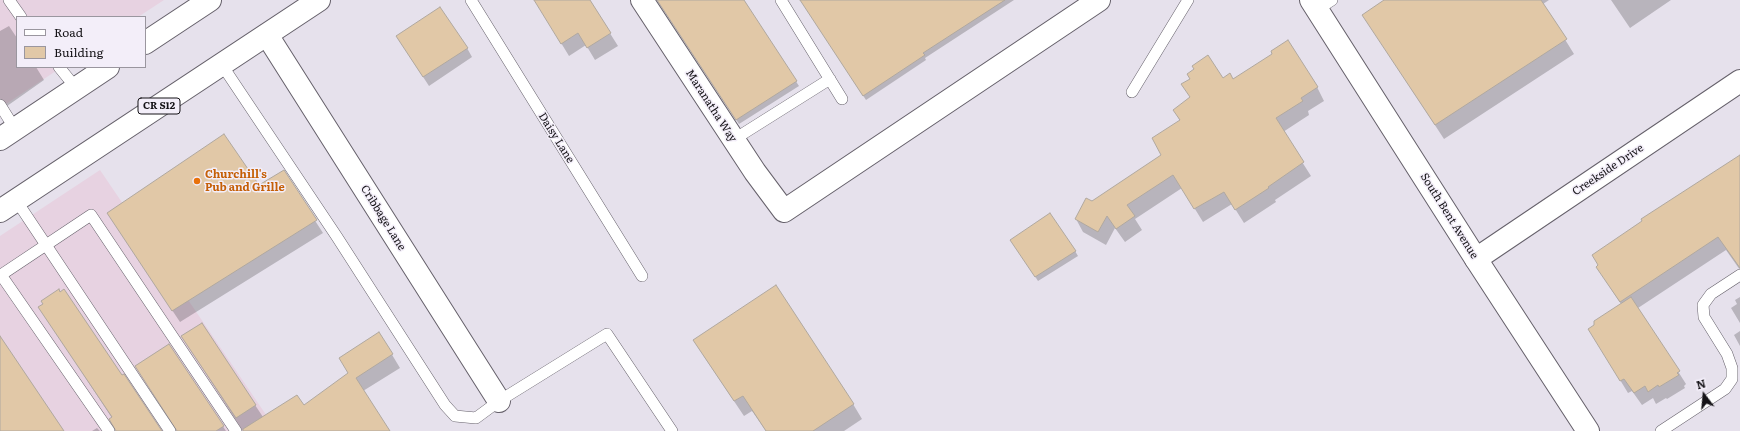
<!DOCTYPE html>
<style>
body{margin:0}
#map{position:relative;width:1740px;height:431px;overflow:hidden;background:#e6e1ec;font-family:Literata,serif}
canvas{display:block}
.legend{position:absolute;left:16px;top:16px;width:130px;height:52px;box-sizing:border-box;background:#f3eef9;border:1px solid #9a969f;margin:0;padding:5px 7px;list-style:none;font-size:12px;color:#151317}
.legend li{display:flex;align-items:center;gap:8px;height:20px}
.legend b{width:20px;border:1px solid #9a969f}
.north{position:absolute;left:1684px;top:375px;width:40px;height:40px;-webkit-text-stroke:3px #f3eef9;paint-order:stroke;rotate:344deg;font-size:11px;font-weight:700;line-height:16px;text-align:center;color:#151317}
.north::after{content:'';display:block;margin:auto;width:14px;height:18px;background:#151317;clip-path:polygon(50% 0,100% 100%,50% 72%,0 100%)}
</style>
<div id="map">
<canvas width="1740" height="431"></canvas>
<ul class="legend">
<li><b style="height:5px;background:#fff"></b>Road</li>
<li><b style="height:11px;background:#e1c8a7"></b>Building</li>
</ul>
<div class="north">N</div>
</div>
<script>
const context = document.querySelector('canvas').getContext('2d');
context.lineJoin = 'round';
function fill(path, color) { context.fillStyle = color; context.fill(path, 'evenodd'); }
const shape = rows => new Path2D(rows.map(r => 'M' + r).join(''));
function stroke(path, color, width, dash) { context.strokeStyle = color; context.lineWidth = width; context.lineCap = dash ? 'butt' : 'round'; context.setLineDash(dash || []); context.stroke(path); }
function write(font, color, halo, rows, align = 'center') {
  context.font = font + ' Literata,serif'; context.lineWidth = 3; context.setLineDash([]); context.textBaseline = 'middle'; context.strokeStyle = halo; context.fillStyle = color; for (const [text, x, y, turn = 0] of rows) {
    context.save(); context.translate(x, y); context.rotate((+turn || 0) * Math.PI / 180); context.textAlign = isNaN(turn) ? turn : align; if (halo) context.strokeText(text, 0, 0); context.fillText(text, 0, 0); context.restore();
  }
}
const commercial = shape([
 [0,0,164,0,138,17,17,17,17,67,62,67,0,108],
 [100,170,277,431,0,431,0,236]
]);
const shadow = shape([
 [535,0,589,0,618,46,595,60,586,45,569,56],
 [658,0,742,0,799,86,739,124],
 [803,0,1014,0,925,58,926,60,866,100,804,5],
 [1386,0,1549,0,1543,4,1574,54,1444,139,1363,15],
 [1611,0,1671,0,1630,28],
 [9,26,17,38,17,67,36,67,44,80,0,111,0,31],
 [397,37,467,48,472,57,429,86],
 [1222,79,1317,87,1324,101,1308,111,1309,115,1283,132,1311,176,1275,200,1276,202,1244,223,1232,204,1203,222,1182,188,1135,219,1142,230,1125,242,1115,228,1106,245,1083,232,1076,219,1092,203,1162,156,1180,121,1174,110],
 [1740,157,1740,270,1726,250,1638,308,1686,384,1684,386,1685,388,1667,399,1666,398,1656,404,1653,398,1642,405,1632,391,1628,393,1597,342,1621,304,1605,280],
 [283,171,323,233,180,322,116,226,258,187],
 [1014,244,1075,251,1078,256,1038,281],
 [60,293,160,431,117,431,112,418,39,307],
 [1740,297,1740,323,1731,308,1737,304,1735,300],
 [201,324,263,417,304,407,349,373,379,333,400,368,363,391,389,431,243,431,182,337],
 [1740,331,1740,346,1734,335],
 [169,346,226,431,177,431],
 [703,355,853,404,862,419,844,431,766,431,752,411,744,416],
 [97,428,100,431,92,431]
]);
const building = shape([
 [534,0,590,0,611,33,587,48,578,33,561,44,534,0],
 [657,0,744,0,797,81,736,120,657,0],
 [800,0,1005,0,923,53,925,55,863,96,800,0],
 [1384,0,1541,0,1567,39,1435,125,1362,15,1384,0],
 [440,7,468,48,423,77,396,36,440,7],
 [1288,40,1318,87,1301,98,1303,101,1276,118,1304,162,1268,187,1269,188,1235,210,1224,192,1194,209,1173,175,1127,205,1135,216,1116,229,1107,216,1098,232,1075,219,1086,198,1092,201,1161,155,1152,138,1180,120,1173,110,1190,97,1181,84,1190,79,1187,74,1194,69,1192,66,1208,55,1223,78,1230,73,1233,79,1272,54,1271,51,1288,40],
 [224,134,259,185,284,170,317,220,172,311,107,213,224,134],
 [1740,155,1740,268,1718,237,1620,302,1596,267,1598,265,1592,255,1642,221,1641,219,1740,155],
 [1050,213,1076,251,1035,277,1010,240,1050,213],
 [776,285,854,404,813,431,766,431,743,396,734,401,693,340,776,285],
 [59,289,60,292,64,289,122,375,124,374,162,431,116,431,109,419,112,417,38,307,43,304,41,301,59,289],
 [1631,297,1680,371,1677,373,1679,375,1659,387,1658,385,1648,392,1645,386,1634,393,1624,379,1620,381,1588,329,1594,325,1594,321,1631,297],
 [202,323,256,405,236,418,181,336,202,323],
 [379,332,393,354,356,378,390,431,243,431,243,429,297,395,304,405,348,373,339,358,379,332],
 [0,336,64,431,0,431,0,336],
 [169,344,224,426,216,431,177,431,135,366,169,344]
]);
const service = shape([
 [9,0,21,17],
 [471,0,642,276],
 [781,0,842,99],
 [1318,9,1332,0],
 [222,65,337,237,445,405,455,416,476,418,499,401,607,334,672,431],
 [59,67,76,88],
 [1132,92,1188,0],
 [0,105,15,129],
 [733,140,830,79],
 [16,200,170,431],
 [109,431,1,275,91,215,236,431],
 [1661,431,1725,389,1732,379,1732,368,1727,354,1704,317,1703,305,1711,294,1740,275]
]);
const minor = shape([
 [642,0,755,172,784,211,1099,0],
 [267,35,499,401],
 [1476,259,1740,81]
]);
const tertiary = shape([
 [1311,0,1476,259,1588,431]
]);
const primary = shape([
 [145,43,210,0],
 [0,139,108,67],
 [0,211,319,0]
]);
const markers = [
 [197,181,4,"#e8710a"]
];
const shields = [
 [159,106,42]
];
const shieldNames = [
 ["CR S12",159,106]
];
const streetNames = [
 ["Maranatha Way",711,106,57],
 ["Daisy Lane",556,138,58],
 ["Creekside Drive",1608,170,-34],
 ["South Bent Avenue",1449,216,58],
 ["Cribbage Lane",383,218,58]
];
const foodNames = [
 ["Churchill's",205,175],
 ["Pub and Grille",205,188]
];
fill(commercial, '#e7d2e1');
fill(shadow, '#0003');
fill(building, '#e1c8a7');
stroke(building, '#b0a89f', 1);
stroke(service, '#65606a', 12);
stroke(minor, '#65606a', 24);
stroke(tertiary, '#65606a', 24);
stroke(primary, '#65606a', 24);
stroke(service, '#fff', 11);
stroke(minor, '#fff', 22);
stroke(tertiary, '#fff', 22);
stroke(primary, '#fff', 22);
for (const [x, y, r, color] of markers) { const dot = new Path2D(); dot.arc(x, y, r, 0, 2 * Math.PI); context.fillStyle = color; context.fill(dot); stroke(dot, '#f3eef9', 1.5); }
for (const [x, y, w] of shields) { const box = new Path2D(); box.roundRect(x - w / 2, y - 8, w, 16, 3); context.fillStyle = '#f3eef9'; context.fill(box); stroke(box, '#151317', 1); }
write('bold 10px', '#151317', null, shieldNames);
write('11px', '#151317', '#f3eef9', streetNames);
write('bold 11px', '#c56008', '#f3eef9', foodNames, 'left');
</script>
